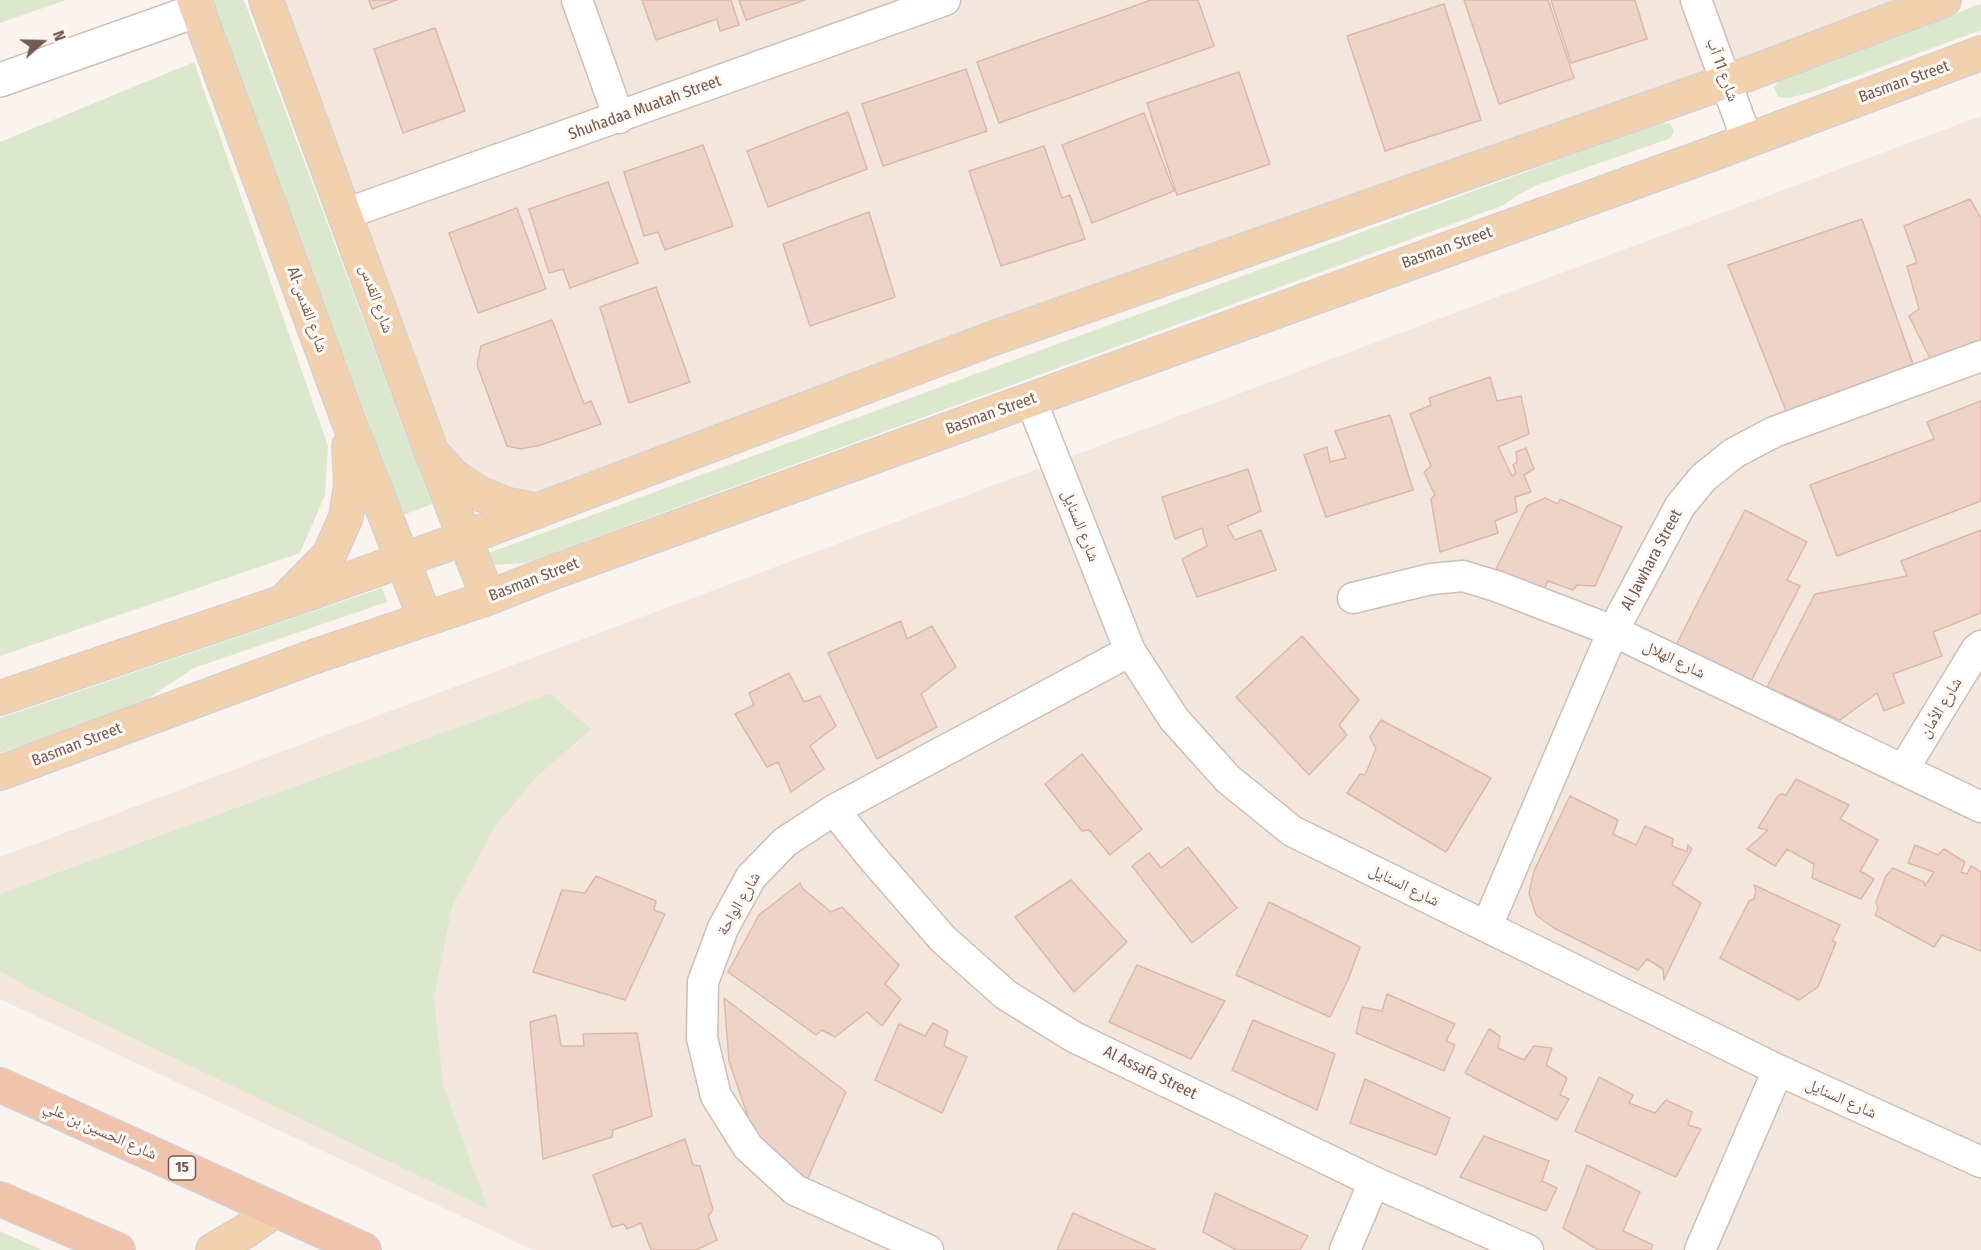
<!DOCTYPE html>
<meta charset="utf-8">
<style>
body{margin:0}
#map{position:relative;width:1981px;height:1250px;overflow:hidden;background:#fbf4ee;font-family:"Fira Sans Condensed",sans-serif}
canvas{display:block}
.north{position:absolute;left:12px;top:12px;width:60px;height:60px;-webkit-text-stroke:4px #fef9f4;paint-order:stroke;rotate:70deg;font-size:16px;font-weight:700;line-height:24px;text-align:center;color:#755a52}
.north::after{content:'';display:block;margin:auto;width:21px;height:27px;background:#755a52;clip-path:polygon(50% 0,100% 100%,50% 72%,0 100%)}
</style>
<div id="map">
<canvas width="1981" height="1250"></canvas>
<div class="north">N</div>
</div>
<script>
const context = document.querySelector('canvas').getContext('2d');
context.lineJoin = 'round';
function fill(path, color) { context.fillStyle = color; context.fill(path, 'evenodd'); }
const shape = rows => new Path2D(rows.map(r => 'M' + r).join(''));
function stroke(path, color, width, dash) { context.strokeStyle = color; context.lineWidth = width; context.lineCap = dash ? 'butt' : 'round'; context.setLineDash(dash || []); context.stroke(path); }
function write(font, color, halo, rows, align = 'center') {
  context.font = font + ' "Fira Sans Condensed","Noto Naskh Arabic",sans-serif'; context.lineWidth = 6; context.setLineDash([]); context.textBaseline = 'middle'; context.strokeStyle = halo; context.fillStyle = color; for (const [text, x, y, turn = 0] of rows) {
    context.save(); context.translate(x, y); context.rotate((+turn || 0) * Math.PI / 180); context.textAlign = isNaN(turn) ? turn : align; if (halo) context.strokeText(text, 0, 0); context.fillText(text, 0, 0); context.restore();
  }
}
const residential = shape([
 [271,0,1951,0,544,513,441,448],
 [1981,116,1981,1250,533,1250,0,999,0,857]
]);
const green = shape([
 [0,0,66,0,0,23],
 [211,0,244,0,432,504,403,515],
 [1981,4,1981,30,1813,92,1788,98,1778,97,1774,87,1780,80,1792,74],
 [194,62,328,446,325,495,300,553,0,656,0,142],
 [1670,123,1674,131,1671,138,1537,185,1518,195,1504,205,525,563,490,565,475,558,1656,124],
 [382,588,387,602,194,668,137,706,0,753,0,718],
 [550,694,591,729,536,777,493,829,452,907,434,997,443,1086,488,1209,31,989,0,971,0,896,5,892],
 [0,1231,42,1250,0,1250]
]);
const building = shape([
 [369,0,397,0,372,9,369,0],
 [642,0,731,0,739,25,720,31,717,19,656,40,642,0],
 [739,0,805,0,746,20,739,0],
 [1151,0,1198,0,1214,46,999,123,977,62,1151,0],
 [1464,0,1548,0,1574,78,1499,104,1464,0],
 [1551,0,1635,0,1647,39,1571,63,1551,0],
 [1444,4,1481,120,1385,151,1347,36,1444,4],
 [435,28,465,111,403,133,374,49,435,28],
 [966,69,987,131,883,166,862,104,966,69],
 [1239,72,1270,164,1177,195,1147,103,1239,72],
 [848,112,867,169,768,207,747,151,848,112],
 [1144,113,1174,191,1092,223,1062,145,1144,113],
 [703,145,733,226,665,250,658,232,644,236,624,172,703,145],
 [1044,146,1062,198,1070,195,1085,239,1001,266,969,171,1044,146],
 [608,182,638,263,570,288,563,269,549,273,529,209,608,182],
 [1970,199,1981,218,1981,344,1931,360,1909,316,1919,309,1907,266,1917,263,1904,226,1970,199],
 [517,208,546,289,478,313,449,233,517,208],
 [869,212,895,297,810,326,783,244,869,212],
 [1862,219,1913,364,1788,416,1728,265,1862,219],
 [656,287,690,382,629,403,600,307,656,287],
 [552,320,584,404,591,401,601,424,541,445,521,449,507,446,477,365,481,346,552,320],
 [1490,377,1497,401,1521,396,1529,434,1498,447,1512,476,1516,473,1513,465,1517,462,1516,452,1526,448,1534,469,1524,475,1531,492,1515,497,1517,512,1495,521,1498,533,1440,552,1431,499,1435,495,1424,472,1431,466,1410,414,1431,405,1429,398,1490,377],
 [1981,401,1981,501,1837,556,1810,485,1934,439,1927,422,1981,401],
 [1390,415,1413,490,1326,517,1304,455,1327,447,1330,462,1346,458,1335,431,1390,415],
 [1248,469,1261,511,1227,526,1235,540,1261,530,1276,570,1197,597,1182,559,1207,546,1202,528,1175,539,1162,497,1248,469],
 [1545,498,1558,504,1560,499,1622,527,1595,586,1577,585,1573,590,1548,581,1544,589,1493,575,1527,506,1545,498],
 [1745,510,1807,542,1787,580,1800,586,1748,687,1674,649,1745,510],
 [1981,530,1981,613,1933,632,1942,656,1893,674,1904,703,1884,711,1877,693,1840,720,1767,687,1815,594,1907,576,1901,561,1981,530],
 [901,621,907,639,932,626,956,667,921,694,937,727,877,759,828,653,901,621],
 [1302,636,1359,700,1339,725,1347,735,1309,775,1236,697,1302,636],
 [789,673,804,702,820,696,836,726,810,746,824,769,791,792,778,762,767,767,735,714,754,705,749,693,789,673],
 [1381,720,1491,778,1446,852,1347,793,1360,774,1365,775,1376,749,1370,737,1381,720],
 [1082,754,1142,829,1110,855,1089,830,1082,831,1045,784,1082,754],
 [1796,779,1849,805,1840,819,1878,840,1860,871,1874,879,1861,899,1812,878,1814,864,1787,849,1775,866,1747,849,1768,830,1758,828,1778,796,1782,794,1786,795,1796,779],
 [1570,796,1618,820,1613,834,1636,845,1645,826,1673,839,1672,846,1687,852,1688,845,1692,849,1672,884,1701,903,1664,980,1663,969,1647,959,1638,970,1554,928,1536,915,1529,893,1534,871,1570,796],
 [1915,845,1938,855,1944,849,1965,862,1961,872,1967,874,1971,866,1981,872,1981,951,1942,935,1934,947,1875,915,1878,909,1876,902,1886,876,1893,868,1924,882,1925,886,1934,872,1908,863,1915,845],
 [1188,847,1237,908,1192,943,1132,866,1149,853,1161,868,1188,847],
 [596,876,656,901,654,910,665,914,625,1000,533,972,562,890,585,893,596,876],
 [1071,880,1127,942,1074,992,1015,917,1071,880],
 [800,883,803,889,831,912,842,907,899,965,885,984,901,999,882,1026,867,1012,835,1037,822,1030,816,1035,728,972,759,915,800,883],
 [1754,885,1840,925,1832,941,1836,942,1818,987,1799,1000,1720,958,1749,901,1754,899,1756,891,1754,885],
 [1269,902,1360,947,1348,980,1330,1017,1236,975,1269,902],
 [1137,965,1225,1001,1191,1059,1109,1022,1137,965],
 [1387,994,1455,1024,1446,1041,1455,1045,1444,1071,1356,1033,1362,1007,1382,1011,1387,994],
 [724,998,846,1092,807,1180,792,1176,752,1128,729,1061,724,998],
 [556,1015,561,1046,584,1046,583,1034,637,1033,652,1116,613,1130,612,1137,543,1159,530,1022,556,1015],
 [1253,1020,1335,1054,1317,1110,1232,1070,1253,1020],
 [933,1023,948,1031,944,1046,967,1057,942,1113,875,1080,899,1024,925,1036,933,1023],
 [1489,1029,1500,1036,1498,1048,1524,1060,1534,1046,1552,1048,1546,1065,1567,1078,1560,1095,1569,1099,1557,1120,1465,1073,1489,1029],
 [1599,1077,1633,1095,1629,1103,1655,1113,1666,1100,1692,1112,1688,1125,1701,1129,1676,1177,1575,1131,1599,1077],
 [1365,1079,1450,1118,1436,1155,1350,1123,1365,1079],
 [1484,1136,1549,1161,1542,1181,1557,1188,1546,1211,1460,1177,1484,1136],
 [685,1139,693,1165,700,1166,713,1210,708,1216,717,1240,696,1250,651,1250,641,1223,627,1229,624,1224,612,1227,593,1175,685,1139],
 [1587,1165,1640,1192,1623,1231,1653,1245,1651,1250,1598,1250,1563,1228,1587,1165],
 [1215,1193,1308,1236,1300,1250,1236,1250,1203,1232,1215,1193],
 [1073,1213,1156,1250,1057,1250,1073,1213]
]);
const minor = shape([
 [577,0,619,118],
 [1696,0,1747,140],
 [345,214,945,0],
 [1031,400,1130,651,1174,719,1228,779,1292,831,1778,1070,1981,1162],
 [1353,598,1431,579,1463,576,1496,586,1613,631,1981,807],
 [1903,770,1976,650,1981,646],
 [834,810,870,855,943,939,1006,995,1074,1037,1374,1182,1528,1250],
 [1487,926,1613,631,1680,506,1703,478,1734,453,1774,432,1981,356],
 [928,1250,795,1190,748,1147,716,1096,702,1038,703,982,723,928,751,877,785,842,834,810,1130,651],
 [1345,1250,1374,1182],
 [1700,1250,1778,1070]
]);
const tertiary = shape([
 [0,80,198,10]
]);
const primary = shape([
 [194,0,347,417,425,618],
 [266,0,432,453,488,598],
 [436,457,453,476,480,494,508,505,538,511],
 [287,598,329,555,346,517,351,485,349,446],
 [0,698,307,594,465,538,994,338,1751,73,1944,0],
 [0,773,310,658,488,598,548,574,1706,156,1981,53],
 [213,1250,244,1232,275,1210]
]);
const trunk = shape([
 [0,1085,364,1250],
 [0,1199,118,1250]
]);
const shields = [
 [182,1168,27]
];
const shieldNames = [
 ["15",182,1168]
];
const streetNames = [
 ["شارع 11 آب",1722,70,70],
 ["Basman Street",1904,82,-20],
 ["Shuhadaa Muatah Street",645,108,-20],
 ["Basman Street",1447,248,-20],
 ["شارع القدس",376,299,70],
 ["Al-شارع القدس",307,310,70],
 ["Basman Street",991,414,-20],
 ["شارع السنايل",1080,526,68],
 ["Al Jawhara Street",1652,560,-62],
 ["Basman Street",534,580,-21],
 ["شارع الهلال",1674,660,26],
 ["شارع الأمان",1941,708,-59],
 ["Basman Street",77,745,-21],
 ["شارع السنايل",1404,886,26],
 ["شارع الواحة",739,904,-60],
 ["Al Assafa Street",1150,1073,26],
 ["شارع السنايل",1841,1099,24],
 ["شارع الحسين بن علي",100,1131,24]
];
fill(residential, '#f2e6dd');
fill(green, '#dbe8cd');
fill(building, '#eed3c8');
stroke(building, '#dfb8aa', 1.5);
stroke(minor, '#cfbeb6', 33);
stroke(tertiary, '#cfbeb6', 36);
stroke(primary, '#d8d1cf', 36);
stroke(trunk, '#d8d1cf', 36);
stroke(minor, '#fff', 30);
stroke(tertiary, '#fff', 33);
stroke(primary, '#f2d1ae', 33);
stroke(trunk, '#f0c3ad', 33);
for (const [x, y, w] of shields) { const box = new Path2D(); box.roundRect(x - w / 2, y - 12, w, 24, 4.5); context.fillStyle = '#fef9f4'; context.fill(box); stroke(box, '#755a52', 1.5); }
write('bold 15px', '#755a52', null, shieldNames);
write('16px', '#755a52', '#fef9f4', streetNames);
</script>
